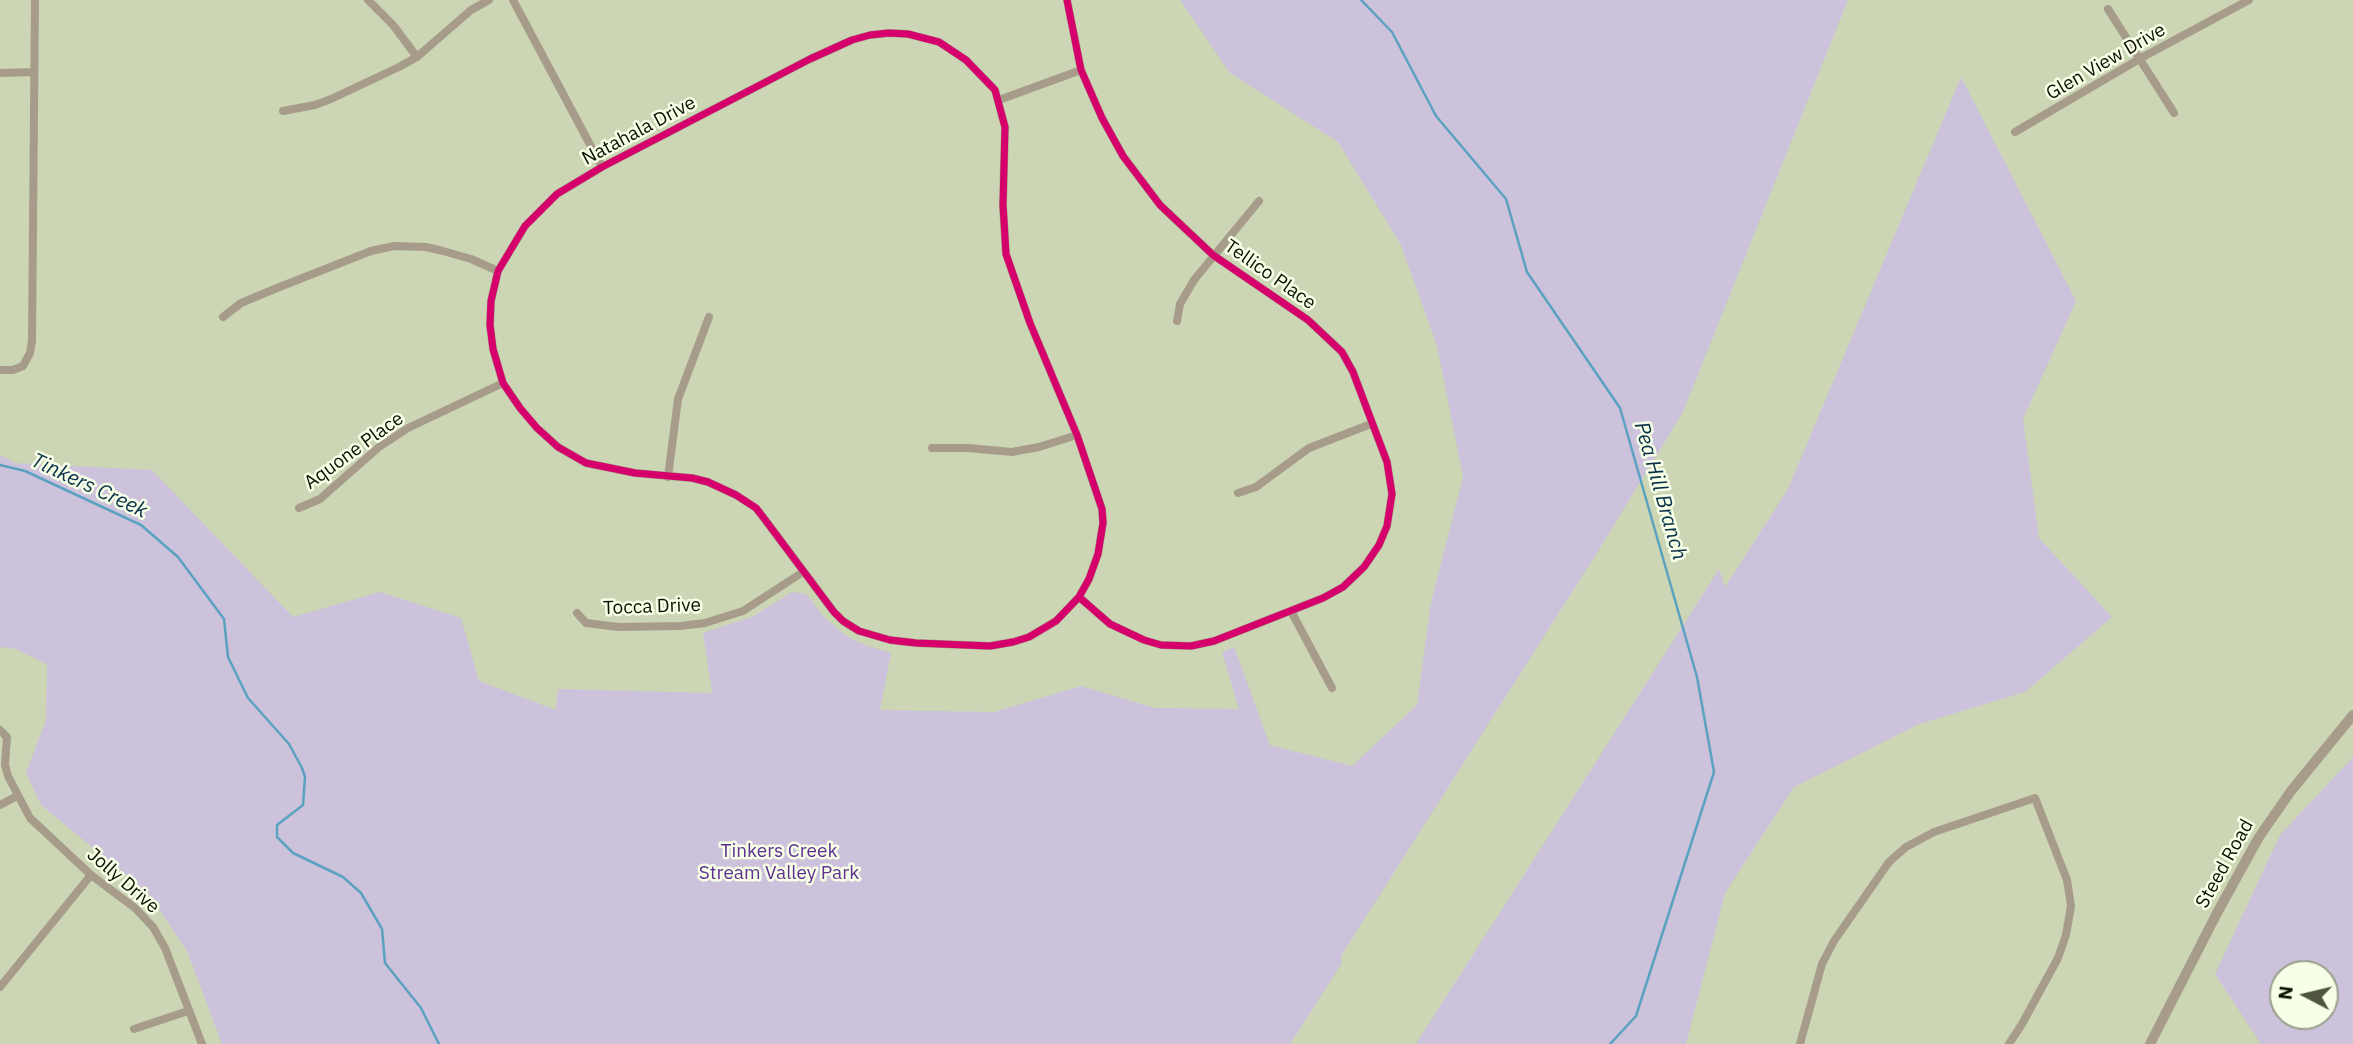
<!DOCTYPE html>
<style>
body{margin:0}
#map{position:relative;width:2353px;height:1044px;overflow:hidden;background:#ccd6b5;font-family:"IBM Plex Sans",sans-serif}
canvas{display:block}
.north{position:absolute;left:2269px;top:960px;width:70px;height:70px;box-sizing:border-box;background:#f7ffe7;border:2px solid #999f8b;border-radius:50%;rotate:277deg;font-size:19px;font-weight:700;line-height:28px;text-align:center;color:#0c1000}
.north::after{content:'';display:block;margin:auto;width:24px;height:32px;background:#4f553f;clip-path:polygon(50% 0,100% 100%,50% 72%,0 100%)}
</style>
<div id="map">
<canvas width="2353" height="1044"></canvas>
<div class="north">N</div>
</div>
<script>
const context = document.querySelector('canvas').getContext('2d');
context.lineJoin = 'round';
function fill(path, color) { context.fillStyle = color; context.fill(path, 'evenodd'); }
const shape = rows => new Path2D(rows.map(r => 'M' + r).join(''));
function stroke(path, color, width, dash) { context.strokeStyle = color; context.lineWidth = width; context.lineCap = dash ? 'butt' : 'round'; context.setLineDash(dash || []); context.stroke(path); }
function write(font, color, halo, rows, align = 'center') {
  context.font = font + ' "IBM Plex Sans",sans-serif'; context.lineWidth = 5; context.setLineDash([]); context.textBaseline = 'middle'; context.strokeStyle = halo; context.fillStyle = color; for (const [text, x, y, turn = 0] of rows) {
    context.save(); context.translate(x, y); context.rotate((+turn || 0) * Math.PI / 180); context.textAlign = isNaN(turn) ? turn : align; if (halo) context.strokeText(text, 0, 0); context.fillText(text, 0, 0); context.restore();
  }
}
const green = shape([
 [1180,0,1848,0,1683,412,1600,548,1341,956,1342,963,1290,1044,222,1044,187,951,149,894,41,805,26,773,46,720,47,664,16,649,0,647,0,455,15,463,152,470,293,617,380,592,461,618,479,681,556,710,558,689,712,693,703,633,752,617,792,592,806,594,825,618,848,637,868,646,891,653,880,710,994,712,1081,686,1155,708,1239,709,1222,652,1234,647,1270,745,1352,766,1417,705,1431,603,1463,477,1437,346,1401,245,1338,142,1230,73],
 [1961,77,2076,301,2023,419,2039,538,2112,617,2025,692,1919,724,1794,787,1725,893,1686,1044,1416,1044,1719,569,1725,587,1788,489],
 [2353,757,2353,1044,2261,1044,2215,974,2280,835],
 [2283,974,2325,974,2325,1016,2283,1016]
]);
const stream = shape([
 [1361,0,1392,32,1436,116,1506,199,1527,272,1620,408,1697,677,1714,772,1636,1016,1610,1044],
 [0,465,25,471,141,525,178,557,224,619,228,657,248,698,289,744,302,768,305,777,303,805,277,825,277,837,293,853,343,877,361,893,382,929,385,963,421,1008,439,1044]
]);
const minor = shape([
 [368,0,393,25,417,57],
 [513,0,602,167],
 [1067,0,1081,70,1102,118,1123,156,1160,205,1213,255,1308,320,1342,352,1353,372,1387,462,1392,494,1387,526,1379,545,1364,567,1343,587,1323,598,1214,641,1191,646,1161,645,1144,640,1110,624,1079,597],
 [2108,9,2174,113],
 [889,33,908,34,939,42,966,60,995,90,1005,127,1003,205,1006,254,1030,323,1077,435,1102,509,1103,523,1098,554,1089,579,1079,597,1056,621,1029,637,1013,642,990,646,916,643,890,640,859,631,843,621,834,612,763,517,756,508,736,495,708,482,692,478,635,473,586,463,558,447,537,428,520,408,503,383,493,349,490,325,491,301,498,271,525,226,557,194,602,167,810,59,852,40,870,35,889,33],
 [0,73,34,72],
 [999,100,1081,70],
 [283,111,315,105,331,99,399,67,417,57,471,10,489,0],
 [2015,132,2141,58,2249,0],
 [223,317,241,303,277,288,371,251,394,246,426,247,443,251,471,259,498,271],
 [1177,321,1180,304,1194,280,1259,201],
 [0,370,13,370,23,366,30,353,32,341,35,0],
 [932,448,968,448,1012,452,1039,447,1077,435],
 [668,477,678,399,709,317],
 [1238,493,1256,487,1309,448,1371,424],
 [299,508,320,499,379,447,408,428,503,383],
 [1291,611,1332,688],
 [577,613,586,623,618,627,680,626,705,623,743,611,803,572],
 [0,730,7,737,5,765,8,776,30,818,91,875,135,908,153,927,165,948,202,1044],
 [0,805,17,796],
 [0,987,91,875],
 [134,1029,188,1011],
 [1800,1044,1822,964,1834,941,1889,862,1906,847,1934,832,2035,798,2067,880,2071,906,2066,935,2058,958,2022,1024,2009,1044]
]);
const tertiary = shape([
 [2150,1044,2217,913,2259,837,2291,791,2353,715]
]);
const cycleway = shape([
 [1067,0,1081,70,1102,118,1123,156,1160,205,1213,255,1308,320,1342,352,1353,372,1387,462,1392,494,1387,526,1379,545,1364,567,1343,587,1323,598,1214,641,1191,646,1161,645,1144,640,1110,624,1079,597],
 [889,33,908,34,939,42,966,60,995,90,1005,127,1003,205,1006,254,1030,323,1077,435,1102,509,1103,523,1098,554,1089,579,1079,597,1056,621,1029,637,1013,642,990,646,916,643,890,640,859,631,843,621,834,612,763,517,756,508,736,495,708,482,692,478,635,473,586,463,558,447,537,428,520,408,503,383,493,349,490,325,491,301,498,271,525,226,557,194,602,167,810,59,852,40,870,35,889,33]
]);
const streetNames = [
 ["Glen View Drive",2106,62,-30],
 ["Natahala Drive",639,131,-28],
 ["Tellico Place",1270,275,35],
 ["Aquone Place",354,451,-36],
 ["Tocca Drive",652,607,-2],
 ["Steed Road",2225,864,-61],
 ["Jolly Drive",123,881,41]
];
const parkNames = [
 ["Tinkers Creek",779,852],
 ["Stream Valley Park",779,874]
];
const waterNames = [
 ["Tinkers Creek",89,486,25],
 ["Pea Hill Branch",1660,491,74]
];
fill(green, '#ccc2dc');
stroke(stream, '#5ba1c0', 2.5);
stroke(minor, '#a69c89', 8);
stroke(tertiary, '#a69c89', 10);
stroke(cycleway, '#d6006c', 7);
write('19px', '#0c1000', '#f7ffe7', streetNames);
write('19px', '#5d3092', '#f7ffe7', parkNames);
write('italic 21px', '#0a324a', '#f7ffe7', waterNames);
</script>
